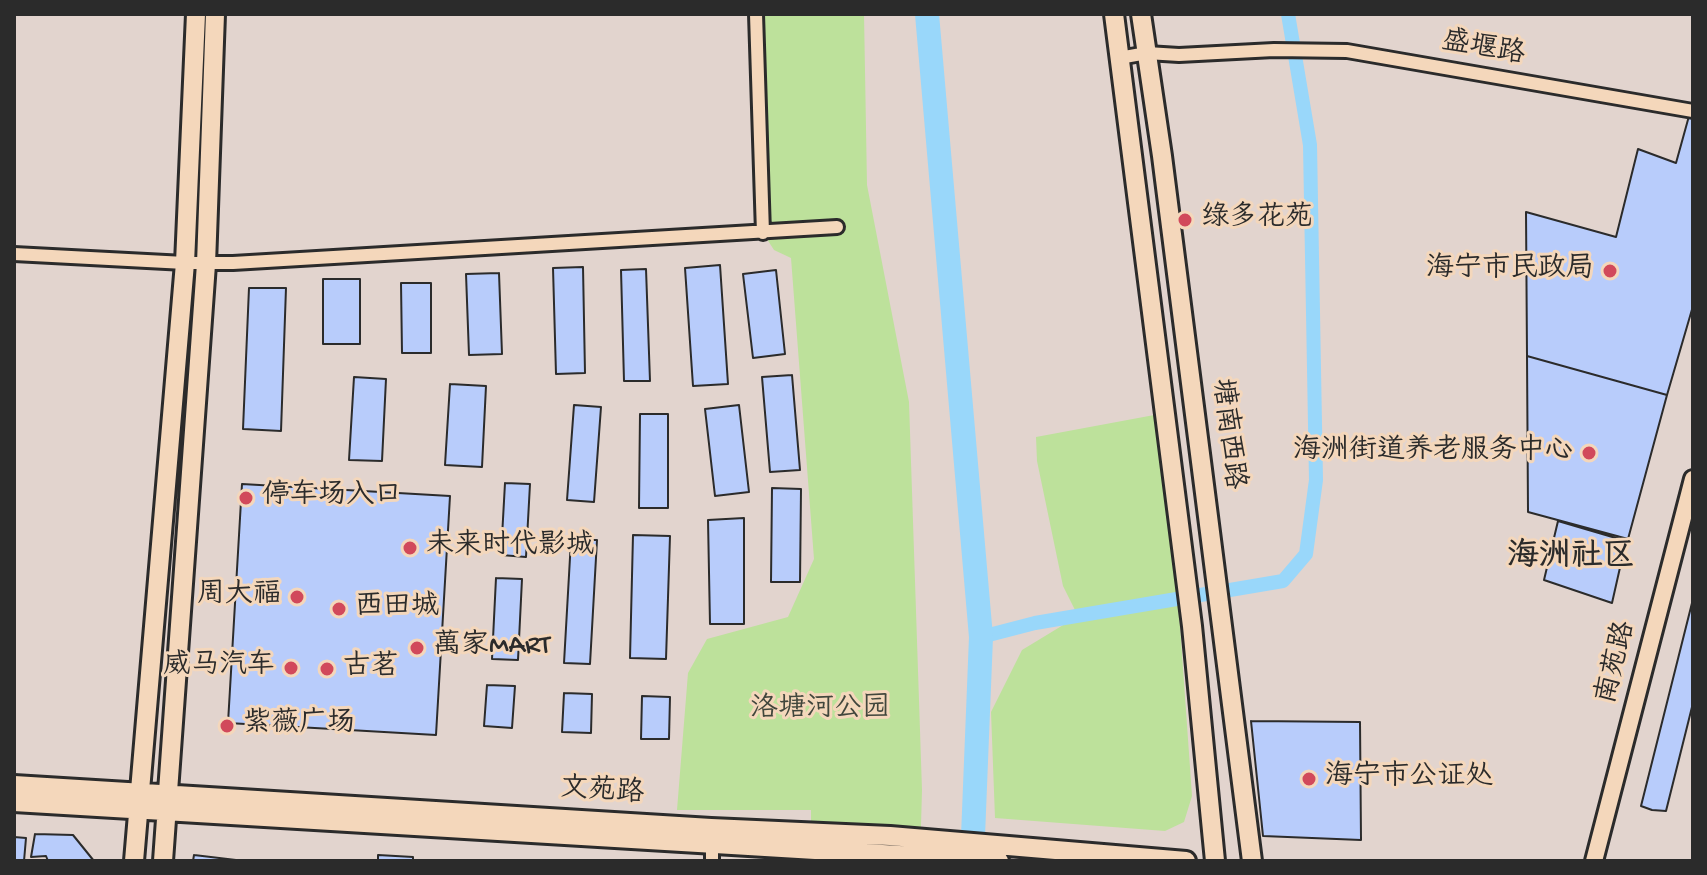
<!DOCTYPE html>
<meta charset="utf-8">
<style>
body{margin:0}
#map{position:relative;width:1707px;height:875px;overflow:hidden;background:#e2d4ce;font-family:"Gochi Hand",sans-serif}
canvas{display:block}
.frame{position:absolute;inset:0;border:16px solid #2b2b2b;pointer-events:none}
</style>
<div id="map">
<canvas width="1707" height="875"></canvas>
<div class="frame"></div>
</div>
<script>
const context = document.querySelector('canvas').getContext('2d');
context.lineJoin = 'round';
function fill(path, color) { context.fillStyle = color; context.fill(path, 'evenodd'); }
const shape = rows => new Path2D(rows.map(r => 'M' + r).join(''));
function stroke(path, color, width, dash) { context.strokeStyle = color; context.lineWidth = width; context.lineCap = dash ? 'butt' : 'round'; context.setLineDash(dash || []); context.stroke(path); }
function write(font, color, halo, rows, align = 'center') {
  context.font = font + ' "Gochi Hand","LXGW WenKai TC",sans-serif'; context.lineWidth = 6; context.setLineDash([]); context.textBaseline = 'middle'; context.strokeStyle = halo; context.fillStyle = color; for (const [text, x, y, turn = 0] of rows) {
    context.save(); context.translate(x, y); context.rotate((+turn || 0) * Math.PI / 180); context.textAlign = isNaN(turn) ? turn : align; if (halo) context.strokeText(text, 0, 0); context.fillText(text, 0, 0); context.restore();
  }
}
const green = shape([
 [756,14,864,14,867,185,909,402,922,790,920,861,811,861,811,810,677,810,688,673,707,639,788,617,814,559,791,258,774,250,763,233],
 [1165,413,1192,796,1184,822,1165,831,995,818,991,712,1022,650,1078,616,1063,586,1037,461,1036,437]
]);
const canal = shape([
 [981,637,1035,623,1283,581,1306,554,1316,480,1310,145,1288,14]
]);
const river = shape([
 [927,14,981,637,972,861]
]);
const building = shape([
 [1689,116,1693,117,1693,306,1667,395,1527,356,1526,212,1616,237,1638,149,1676,163,1689,116],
 [720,265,728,384,693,386,685,268,720,265],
 [583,267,585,373,556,374,553,268,583,267],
 [646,269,650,381,624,381,621,270,646,269],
 [776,270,785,354,753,358,743,274,776,270],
 [499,273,502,354,469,355,466,274,499,273],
 [323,279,360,279,360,344,323,344,323,279],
 [401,283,431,283,431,353,402,353,401,283],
 [249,288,286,288,281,431,243,429,249,288],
 [1527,356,1667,395,1628,539,1528,512,1527,356],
 [792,375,800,470,770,472,762,377,792,375],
 [354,377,386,379,382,461,349,460,354,377],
 [450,384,486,386,482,467,445,465,450,384],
 [574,405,601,407,594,502,567,500,574,405],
 [739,405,749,492,715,496,705,409,739,405],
 [640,414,668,414,668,508,639,508,640,414],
 [505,483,530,484,526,557,501,555,505,483],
 [242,484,450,496,436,735,228,723,242,484],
 [772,488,801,489,800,582,771,582,772,488],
 [744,518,744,624,710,624,708,520,744,518],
 [1558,521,1626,541,1612,603,1544,580,1558,521],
 [633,535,670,536,666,659,630,658,633,535],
 [571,540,597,540,590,664,564,663,571,540],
 [496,578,522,579,518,660,492,659,496,578],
 [1693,599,1693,703,1666,811,1652,810,1641,806,1693,599],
 [487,685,515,686,512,728,484,726,487,685],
 [564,693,592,694,591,733,562,732,564,693],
 [642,696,670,697,669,739,641,739,642,696],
 [1251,721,1360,722,1361,840,1263,836,1251,721],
 [35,834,73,835,94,861,48,861,46,856,31,857,35,834],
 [14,837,26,838,24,861,14,861,14,837],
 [194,855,236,860,236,861,193,861,194,855],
 [378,855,413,857,413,861,378,861,378,855]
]);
const minor = shape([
 [756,14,763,233],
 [1119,58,1147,53,1179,55,1274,50,1347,51,1693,111],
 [14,254,185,263,233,263,837,227],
 [712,836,712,861]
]);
const tertiary = shape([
 [1594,861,1693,479]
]);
const secondary = shape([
 [1114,14,1192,626,1215,861],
 [1141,14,1162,156,1252,861],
 [14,785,711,828,890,836,1186,861],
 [14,802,999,861],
 [134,861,185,263,196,14],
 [163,861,206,264,215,14]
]);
const markers = [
 [1185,220,8,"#d1495b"],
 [1610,271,8,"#d1495b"],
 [1589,453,8,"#d1495b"],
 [246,498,8,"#d1495b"],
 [410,548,8,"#d1495b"],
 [297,597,8,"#d1495b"],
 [339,609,8,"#d1495b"],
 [417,648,8,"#d1495b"],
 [291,668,8,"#d1495b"],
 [327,669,8,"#d1495b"],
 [227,726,8,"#d1495b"],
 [1309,779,8,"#d1495b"]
];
const streetNames = [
 ["盛堰路",1483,50,10],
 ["塘南西路",1226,434,83],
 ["南苑路",1618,663,-76],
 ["文苑路",602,793,4]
];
const poiNames = [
 ["绿多花苑",1201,220],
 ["海宁市民政局",1594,271,"right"],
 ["海洲街道养老服务中心",1573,453,"right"],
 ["停车场入口",262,498],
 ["未来时代影城",426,548],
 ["周大福",281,597,"right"],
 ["西田城",355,609],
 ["萬家MART",433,648],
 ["威马汽车",275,668,"right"],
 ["古茗",343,669],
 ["紫薇广场",243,726],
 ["海宁市公证处",1325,779]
];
const parkNames = [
 ["洛塘河公园",820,711]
];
const quarterNames = [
 ["海洲社区",1571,559]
];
fill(green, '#bde19b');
stroke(canal, '#99d7fa', 14);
stroke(river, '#99d7fa', 24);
fill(building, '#b8ccfb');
stroke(building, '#2b2b2b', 2);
stroke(minor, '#2b2b2b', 18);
stroke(tertiary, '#2b2b2b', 22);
stroke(secondary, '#2b2b2b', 24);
stroke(minor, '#f4d7bb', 12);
stroke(tertiary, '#f4d7bb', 16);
stroke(secondary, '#f4d7bb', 18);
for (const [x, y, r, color] of markers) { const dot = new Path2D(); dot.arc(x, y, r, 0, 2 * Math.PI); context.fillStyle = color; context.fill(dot); stroke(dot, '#f4d7bb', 3); }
write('28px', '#2b2b2b', '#f4d7bb', streetNames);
write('28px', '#2b2b2b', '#f4d7bb', poiNames, 'left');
write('28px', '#41463c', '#f4d7bb', parkNames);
write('bold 32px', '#2b2b2b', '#f4d7bb', quarterNames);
</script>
